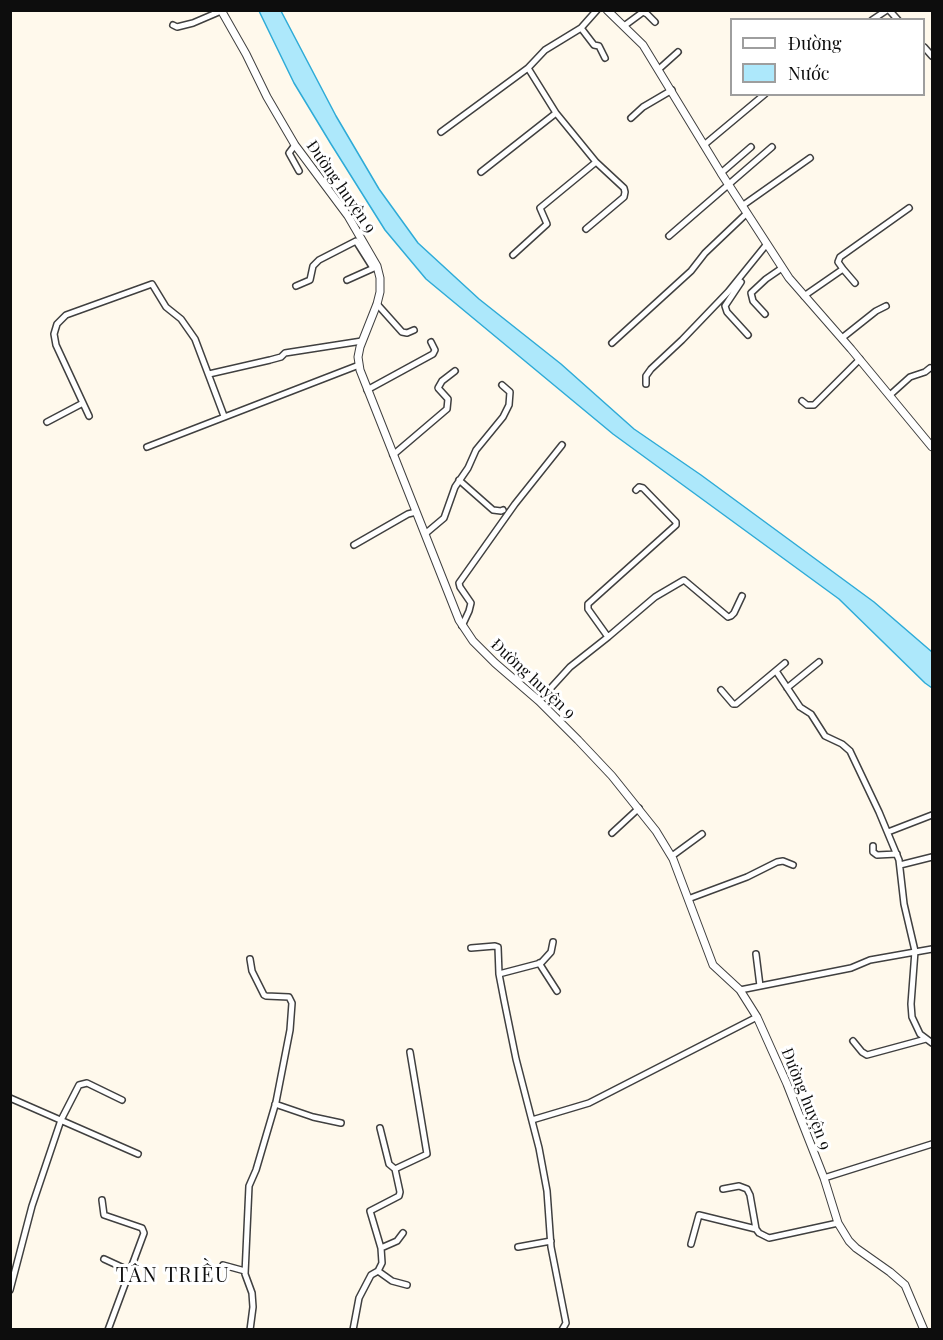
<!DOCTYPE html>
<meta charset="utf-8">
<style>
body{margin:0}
#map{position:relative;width:943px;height:1340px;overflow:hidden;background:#fff9ec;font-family:"Playfair Display",serif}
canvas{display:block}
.frame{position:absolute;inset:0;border:12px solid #0d0d0d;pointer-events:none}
.legend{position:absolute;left:730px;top:18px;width:195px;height:78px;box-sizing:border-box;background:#fff;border:2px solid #9e9e9e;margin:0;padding:8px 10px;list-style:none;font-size:18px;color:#0d0d0d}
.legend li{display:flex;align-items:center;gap:12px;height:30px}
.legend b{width:30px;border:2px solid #9e9e9e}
</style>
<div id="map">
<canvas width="943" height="1340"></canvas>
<div class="frame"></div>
<ul class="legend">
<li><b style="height:8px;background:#fff"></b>Đường</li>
<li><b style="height:16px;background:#ade8fb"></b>Nước</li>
</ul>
</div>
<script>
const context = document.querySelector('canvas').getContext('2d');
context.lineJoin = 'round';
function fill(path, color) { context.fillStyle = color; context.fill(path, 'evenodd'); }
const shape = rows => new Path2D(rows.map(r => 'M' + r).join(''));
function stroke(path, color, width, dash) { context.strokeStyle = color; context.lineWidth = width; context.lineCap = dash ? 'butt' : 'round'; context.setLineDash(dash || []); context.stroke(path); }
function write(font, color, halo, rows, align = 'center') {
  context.font = font + ' "Playfair Display",serif'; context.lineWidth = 6; context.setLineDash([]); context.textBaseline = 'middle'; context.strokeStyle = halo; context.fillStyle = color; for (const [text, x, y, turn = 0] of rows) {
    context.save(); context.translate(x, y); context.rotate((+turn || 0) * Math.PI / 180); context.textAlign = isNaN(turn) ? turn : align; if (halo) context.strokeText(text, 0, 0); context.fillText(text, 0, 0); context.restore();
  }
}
const water = shape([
 [259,11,281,11,336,116,379,189,418,243,479,299,561,364,634,429,701,475,874,602,932,652,932,688,925,683,839,599,613,434,426,279,385,230,331,144,294,83,259,11]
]);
const minor = shape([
 [597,10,581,28,594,45,599,46,605,58],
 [889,10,898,20],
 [872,20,887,10],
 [173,25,177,27,193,23,221,11],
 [624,26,643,12,647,14,655,22],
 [924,47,932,56],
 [659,69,678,52],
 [556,113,596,162,624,188,625,192,624,197,586,229],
 [631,118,643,107,672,90],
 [441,132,528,68,545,50,581,28],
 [295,145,289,153,299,171],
 [704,145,765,94],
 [481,172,556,113,528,68],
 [721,173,751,147],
 [742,206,810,158],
 [669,236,772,147],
 [513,255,547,224,540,208,596,162],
 [843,269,838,262,840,257,909,208],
 [347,280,376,267],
 [741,282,725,306,727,312,748,335],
 [296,286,310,280,313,266,319,260,356,241,373,268],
 [804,296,843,269,855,283],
 [377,304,402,332,407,333,414,330],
 [765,314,753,301,751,293,766,279,782,268],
 [842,338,876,311,886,306],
 [612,343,691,271,705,253,747,213],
 [209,374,270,360,281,357,285,353,362,341],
 [646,384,646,376,651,369,682,340,728,292,766,245],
 [367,390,433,354,435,350,431,342],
 [890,395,910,377,925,372,930,368],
 [802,401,807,405,814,405,860,359],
 [89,416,56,345,54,334,57,324,66,315,152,284,166,307,181,319,195,339,224,416],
 [47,422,83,403],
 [147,447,359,365],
 [393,455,447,409,448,399,438,388,442,381,455,371],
 [459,480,493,510,501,511,503,510],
 [425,534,444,518,455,487,468,468,476,450,503,417,509,405,510,392,502,385],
 [354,545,408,514,416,512],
 [462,626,469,611,471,603,460,587,459,583,515,504,562,445],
 [608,637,655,597,684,580,728,617,731,616,734,613,742,596],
 [776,671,800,707,811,714,825,736,842,744,850,751,879,812,899,860,904,904,915,951,911,1004,912,1017,920,1034,932,1043],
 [787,688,819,662],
 [721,690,733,704,736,704,785,663],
 [539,701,570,667,608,637,588,609,588,604,676,525,676,522,643,488,639,487,636,490],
 [888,832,932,815],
 [612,833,639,808],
 [873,846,873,852,877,855,897,854],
 [672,856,702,834],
 [900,865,932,857],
 [688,899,747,877,777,862,783,861,793,865],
 [471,948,495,946,498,947,499,974,504,1000,516,1059,539,1148,547,1191,551,1247,566,1323,562,1330],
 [756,954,760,986],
 [539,963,557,991],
 [499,974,541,963,551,952,553,942],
 [740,990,851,968,870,960,932,949],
 [853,1041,862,1052,867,1055,926,1039],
 [10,1098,138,1154],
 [275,1104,313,1117,341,1123],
 [532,1120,589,1103,757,1017],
 [380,1128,389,1164,395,1169],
 [824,1178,932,1144],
 [723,1189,739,1186,747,1189,750,1195,756,1229,759,1233,769,1238,838,1223],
 [102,1200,104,1215,142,1228,144,1233,108,1330],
 [691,1244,699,1215,756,1229],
 [518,1247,551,1241],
 [381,1248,397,1241,403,1233],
 [104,1259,130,1271],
 [223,1265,245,1271],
 [378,1271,392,1281,407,1285],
 [10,1290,32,1206,61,1120,79,1085,87,1083,122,1100],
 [250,1330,253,1307,252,1293,245,1274,249,1186,256,1170,276,1102,290,1030,292,1003,289,997,266,996,264,995,252,971,250,959],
 [353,1330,359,1298,371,1275,378,1271,382,1263,381,1248,370,1211,399,1196,400,1192,395,1169,427,1154,410,1052]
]);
const tertiary = shape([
 [221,10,246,54,267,97,295,145,348,216,377,266,380,278,380,292,377,304,360,347,358,357,360,370,459,620,473,641,495,663,539,701,578,740,612,776,656,831,673,859,713,965,740,990,757,1017,787,1084,824,1178,838,1223,849,1241,856,1248,890,1272,905,1285,924,1330],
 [607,10,643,45,721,173,789,278,851,349,932,447]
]);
const streetNames = [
 ["Đường huyện 9",341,187,55],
 ["Đường huyện 9",533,679,43],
 ["Đường huyện 9",806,1099,68]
];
const quarterNames = [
 ["TÂN TRIỀU",173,1276]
];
fill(water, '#ade8fb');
stroke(water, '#2eabd7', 1.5);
stroke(minor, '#404040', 8);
stroke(tertiary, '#404040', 9);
stroke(minor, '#fff', 5);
stroke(tertiary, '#fff', 7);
write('16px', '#0d0d0d', '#fff', streetNames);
context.letterSpacing = '1.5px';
write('20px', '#0d0d0d', '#fff', quarterNames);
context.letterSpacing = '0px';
</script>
